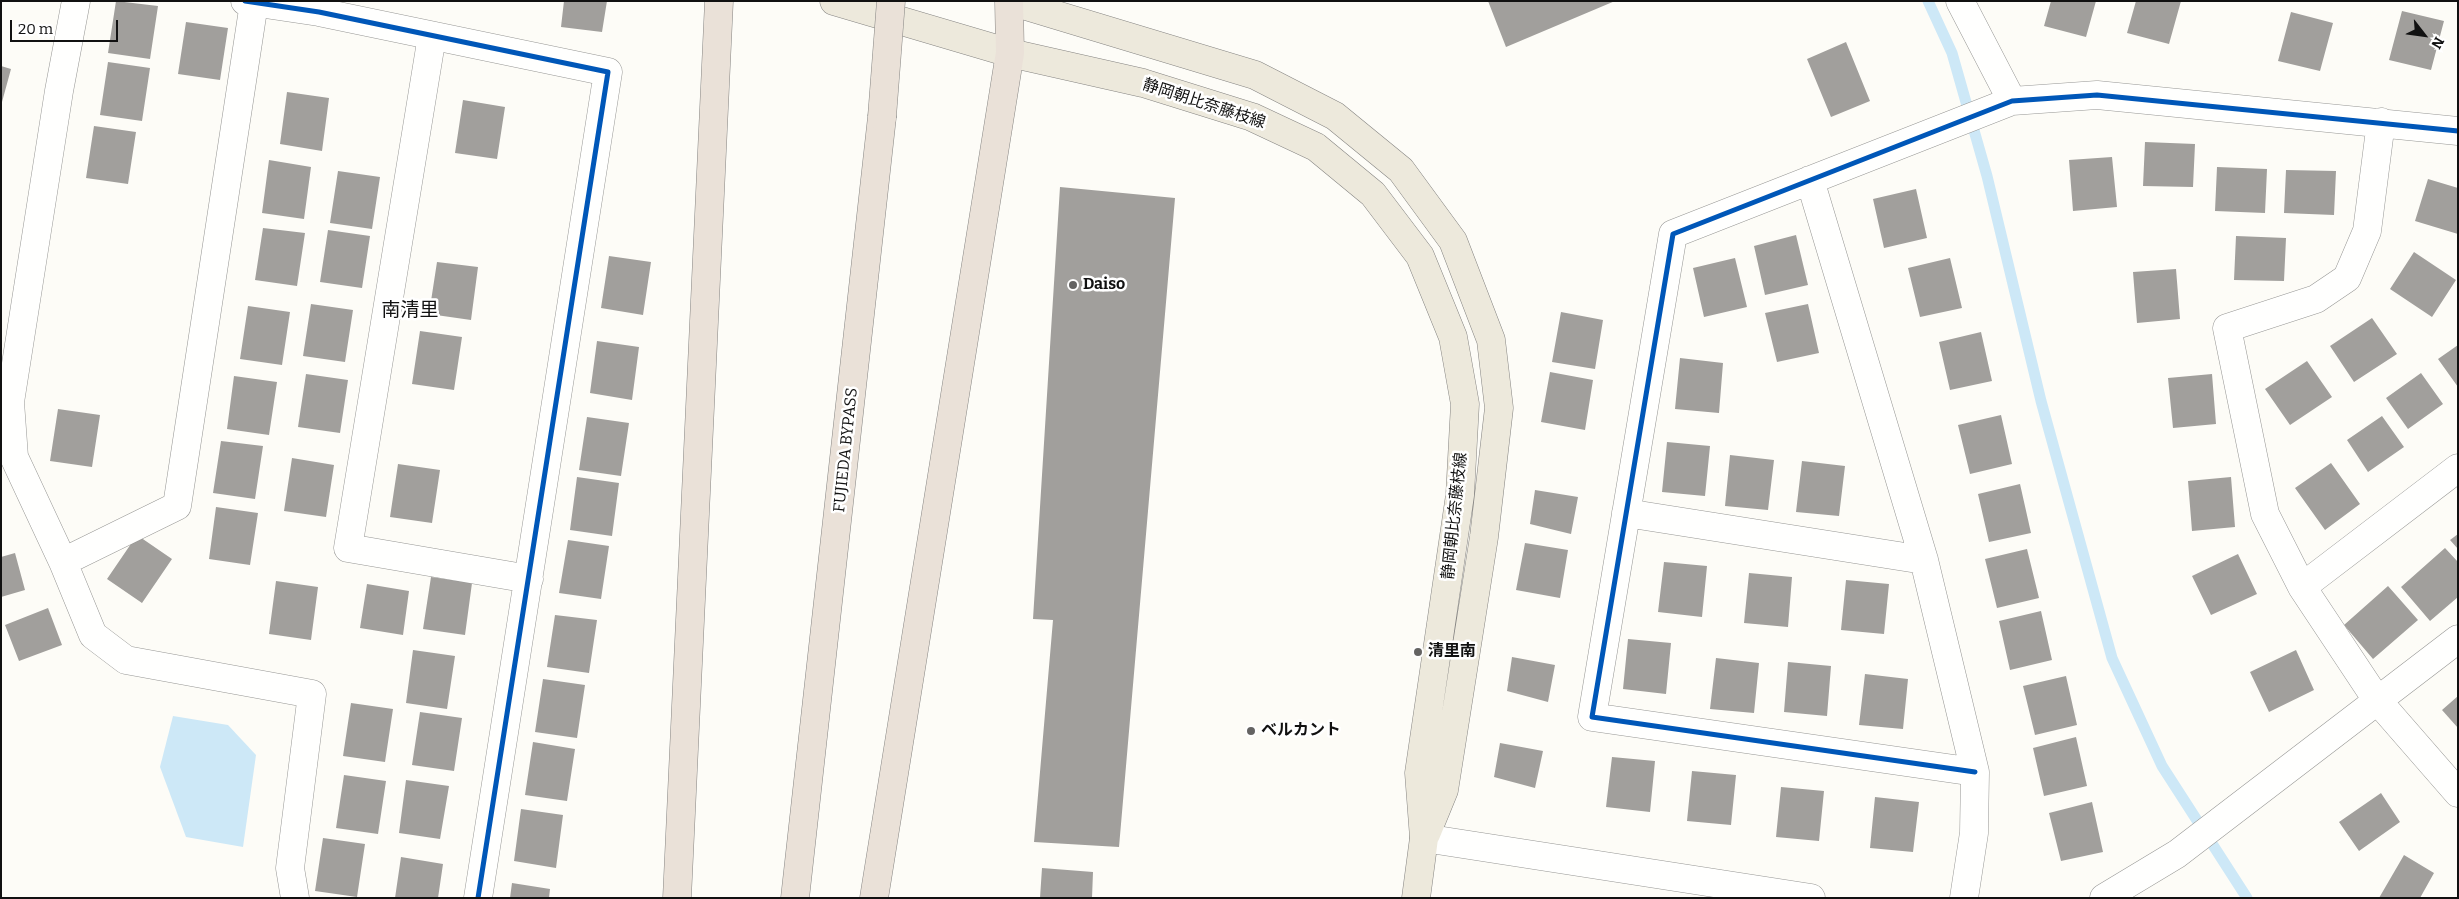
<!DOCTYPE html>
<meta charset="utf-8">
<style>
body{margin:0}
#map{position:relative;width:2459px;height:899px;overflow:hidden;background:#fdfcf7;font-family:Bitter,serif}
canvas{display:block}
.frame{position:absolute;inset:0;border:2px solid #111;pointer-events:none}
.north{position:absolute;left:2399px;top:10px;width:50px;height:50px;-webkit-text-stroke:4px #fff;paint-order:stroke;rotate:120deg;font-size:14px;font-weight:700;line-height:20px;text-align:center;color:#111}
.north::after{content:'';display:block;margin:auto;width:18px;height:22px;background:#111;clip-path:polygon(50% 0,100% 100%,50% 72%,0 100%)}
.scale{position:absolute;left:10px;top:20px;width:108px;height:22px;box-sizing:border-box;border:2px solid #111;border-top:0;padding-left:6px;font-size:15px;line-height:18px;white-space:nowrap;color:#111;-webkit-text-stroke:4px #fff;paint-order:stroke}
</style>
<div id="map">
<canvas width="2459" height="899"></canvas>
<div class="frame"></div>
<div class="north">N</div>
<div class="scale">20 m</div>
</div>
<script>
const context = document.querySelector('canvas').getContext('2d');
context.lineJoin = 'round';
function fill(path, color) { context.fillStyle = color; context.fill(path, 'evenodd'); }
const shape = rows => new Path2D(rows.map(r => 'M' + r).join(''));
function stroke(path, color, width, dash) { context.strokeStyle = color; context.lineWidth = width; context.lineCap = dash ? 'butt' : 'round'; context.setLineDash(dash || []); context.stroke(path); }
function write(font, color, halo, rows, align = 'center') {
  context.font = font + ' Bitter,"Noto Sans JP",serif'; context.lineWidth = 5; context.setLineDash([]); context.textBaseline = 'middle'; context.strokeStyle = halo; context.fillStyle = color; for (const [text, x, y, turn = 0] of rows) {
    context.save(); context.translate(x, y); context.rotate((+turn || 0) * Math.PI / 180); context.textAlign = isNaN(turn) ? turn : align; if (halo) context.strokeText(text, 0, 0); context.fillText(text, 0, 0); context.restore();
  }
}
const water = shape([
 [173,716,228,725,256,755,243,847,186,837,160,767]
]);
const stream = shape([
 [1928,1,1952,53,1987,176,2041,401,2112,658,2162,766,2247,898]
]);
const building = shape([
 [116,1,158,6,150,59,108,53],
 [564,1,607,1,602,32,561,27],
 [1488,1,1615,1,1506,47],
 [2051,1,2096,1,2086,37,2044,26],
 [2136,1,2181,1,2169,44,2127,33],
 [2402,11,2444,21,2431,70,2389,60],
 [2291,12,2333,23,2320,71,2278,61],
 [186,22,228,28,220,80,178,74],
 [1846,42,1870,101,1831,117,1807,59],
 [108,62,150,68,142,121,100,115],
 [1,66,11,69,2,102,1,102],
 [287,92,329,98,322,151,280,144],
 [463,100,505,107,497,159,455,153],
 [94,126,136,132,128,184,86,178],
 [2145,142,2195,144,2193,187,2143,186],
 [2112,157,2117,207,2073,211,2069,160],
 [269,160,311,167,304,219,262,213],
 [2217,167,2267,169,2265,213,2215,211],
 [2286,170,2336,171,2334,215,2284,213],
 [338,171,380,177,372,229,330,223],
 [2428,179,2458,188,2458,234,2415,221],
 [1060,187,1175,198,1119,847,1034,842,1053,620,1033,619],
 [1916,189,1927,238,1884,248,1873,199],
 [263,228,305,233,297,286,255,280],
 [328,230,370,236,362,288,320,282],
 [1796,235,1808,285,1765,295,1754,246],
 [2236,236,2286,238,2284,281,2234,280],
 [2414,252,2456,280,2432,317,2390,289],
 [609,256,651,262,643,315,601,308],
 [1735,258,1747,307,1704,317,1693,268],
 [1950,258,1962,308,1920,317,1908,268],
 [437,262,478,267,471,320,429,314],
 [2176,269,2180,319,2137,323,2133,272],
 [311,304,353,310,345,362,303,356],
 [1808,304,1819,353,1777,362,1765,313],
 [248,306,290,312,282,365,240,359],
 [1561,312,1603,320,1595,369,1552,362],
 [2372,318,2397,354,2354,382,2330,346],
 [420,331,462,337,454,390,412,384],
 [1981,332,1992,381,1950,390,1939,342],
 [597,341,639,347,632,400,590,393],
 [2458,345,2458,387,2438,359],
 [1680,358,1723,363,1719,413,1675,409],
 [2307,361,2332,397,2290,425,2265,389],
 [1550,372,1593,380,1585,430,1541,422],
 [2421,373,2443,404,2408,429,2386,398],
 [306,374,348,380,340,433,298,427],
 [2212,374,2216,424,2173,428,2168,378],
 [234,376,277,382,269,435,227,429],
 [58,409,100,415,92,467,50,461],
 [2001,415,2012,464,1970,474,1958,425],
 [2382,416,2404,447,2368,472,2347,440],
 [587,417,629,423,621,476,579,470],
 [221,441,263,446,255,499,213,493],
 [1667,442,1710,446,1705,496,1662,492],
 [1730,455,1774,460,1768,510,1725,506],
 [292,458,334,465,326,517,284,511],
 [1802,461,1845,466,1839,516,1796,512],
 [2331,463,2360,504,2325,530,2295,488],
 [398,464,440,470,432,523,390,517],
 [577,477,619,483,612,536,570,530],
 [2231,477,2235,527,2192,531,2188,481],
 [2020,484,2031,533,1989,542,1978,494],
 [1535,490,1578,497,1571,534,1530,524],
 [216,507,258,513,250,565,209,559],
 [2458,534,2458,549,2450,540],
 [137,535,172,559,142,603,107,579],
 [568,540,609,546,601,599,559,593],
 [1525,543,1568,550,1560,598,1516,590],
 [2445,548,2458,562,2458,597,2430,621,2401,587],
 [2027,549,2039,598,1997,608,1985,559],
 [15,553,25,590,1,597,1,557],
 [2238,554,2257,594,2211,615,2192,576],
 [1664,562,1707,566,1702,617,1658,612],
 [1749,573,1792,577,1788,627,1744,623],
 [431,577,472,583,465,635,423,629],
 [1846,580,1889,584,1884,634,1841,630],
 [276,581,318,587,311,640,269,634],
 [367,584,409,591,403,635,360,628],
 [2388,586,2418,620,2373,659,2344,625],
 [48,608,62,645,19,661,5,625],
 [2041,611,2052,660,2010,670,1999,621],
 [555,615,597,620,589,673,547,667],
 [1628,639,1671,643,1666,694,1623,689],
 [413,650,455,656,447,709,406,703],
 [2296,650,2314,690,2269,712,2250,672],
 [1512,657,1555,665,1548,702,1507,691],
 [1716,658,1759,663,1754,713,1710,709],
 [1788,662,1831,666,1827,716,1784,712],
 [1865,674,1908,679,1903,729,1859,725],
 [2066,676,2077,725,2035,735,2023,686],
 [543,679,585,685,577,738,535,732],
 [2458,696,2458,728,2442,710],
 [351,703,393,709,385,762,343,756],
 [420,712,462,718,454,771,412,765],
 [2076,737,2087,786,2044,796,2033,748],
 [533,742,575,749,567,801,525,795],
 [1500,743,1543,751,1535,788,1494,777],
 [1612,757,1655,761,1650,812,1606,807],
 [1692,771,1736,775,1731,825,1687,821],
 [344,775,386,781,378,834,336,828],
 [406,780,449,786,440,839,399,833],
 [1781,787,1824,791,1819,841,1776,837],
 [2381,793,2400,822,2359,851,2339,822],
 [1875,797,1919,802,1913,852,1870,848],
 [2092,802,2103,852,2061,861,2049,813],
 [521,809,563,815,556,868,514,861],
 [323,838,365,844,357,897,315,891],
 [2404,855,2434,873,2420,898,2379,898],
 [401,857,443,864,438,898,395,898],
 [1042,868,1093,872,1092,898,1040,898],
 [512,883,550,889,549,898,510,898]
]);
const minor = shape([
 [76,1,59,91,10,402,14,457,63,562,93,635,126,660,312,694,290,868,295,898],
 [245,1,319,12,608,72,478,898],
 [1960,1,2012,101],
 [432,36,348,548,529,579],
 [2381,122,2367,231,2347,278,2316,299,2227,328,2265,514,2302,587,2377,700,2458,793],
 [1810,180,1924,560,1975,772,1974,833,1964,898],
 [1626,513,1924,560],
 [63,562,177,506,254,3],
 [2302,587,2458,468],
 [1975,772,1592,717,1673,234,2012,101,2097,95,2458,131],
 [1424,838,1811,898],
 [2104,898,2177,854,2458,639]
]);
const major = shape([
 [834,1,1010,53,1143,83,1252,117,1316,147,1373,194,1420,256,1453,337,1465,404,1460,495,1419,773,1424,838,1416,898],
 [1010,1,1255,75,1335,116,1401,170,1453,241,1491,340,1499,408,1484,537,1444,790,1426,834]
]);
const highway = shape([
 [677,898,719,1],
 [795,898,882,117],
 [874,898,1010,53,1009,1]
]);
const highwayBridge = shape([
 [882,117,891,1]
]);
const cycleway = shape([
 [245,1,319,12,608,72,478,898],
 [1975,772,1592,717,1673,234,2012,101,2097,95,2458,131]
]);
const markers = [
 [1073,285,5,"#646362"],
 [1418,652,5,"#646362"],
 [1251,731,5,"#646362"]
];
const streetNames = [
 ["静岡朝比奈藤枝線",1204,104,18],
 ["FUJIEDA BYPASS",846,450,-84],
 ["静岡朝比奈藤枝線",1455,516,-84]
];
const poiNames = [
 ["Daiso",1083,285],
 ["清里南",1428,652],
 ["ベルカント",1261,731]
];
const quarterNames = [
 ["南清里",410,311]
];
fill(water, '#cde8f7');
stroke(stream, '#cde8f7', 11);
fill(building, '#a19f9c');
stroke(minor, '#979795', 29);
stroke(major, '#858482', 29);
stroke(highway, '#858482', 29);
stroke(minor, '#fffffe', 28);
stroke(major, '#ede9dc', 28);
stroke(highway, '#eae1d8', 28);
stroke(highwayBridge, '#858482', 29, []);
stroke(highwayBridge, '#eae1d8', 28);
stroke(cycleway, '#0057b8', 5);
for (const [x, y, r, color] of markers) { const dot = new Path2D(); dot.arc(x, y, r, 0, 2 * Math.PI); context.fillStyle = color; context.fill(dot); stroke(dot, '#fff', 2); }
write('16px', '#111', '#fff', streetNames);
write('bold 16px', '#111', '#fff', poiNames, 'left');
write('19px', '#111', '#fff', quarterNames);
</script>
